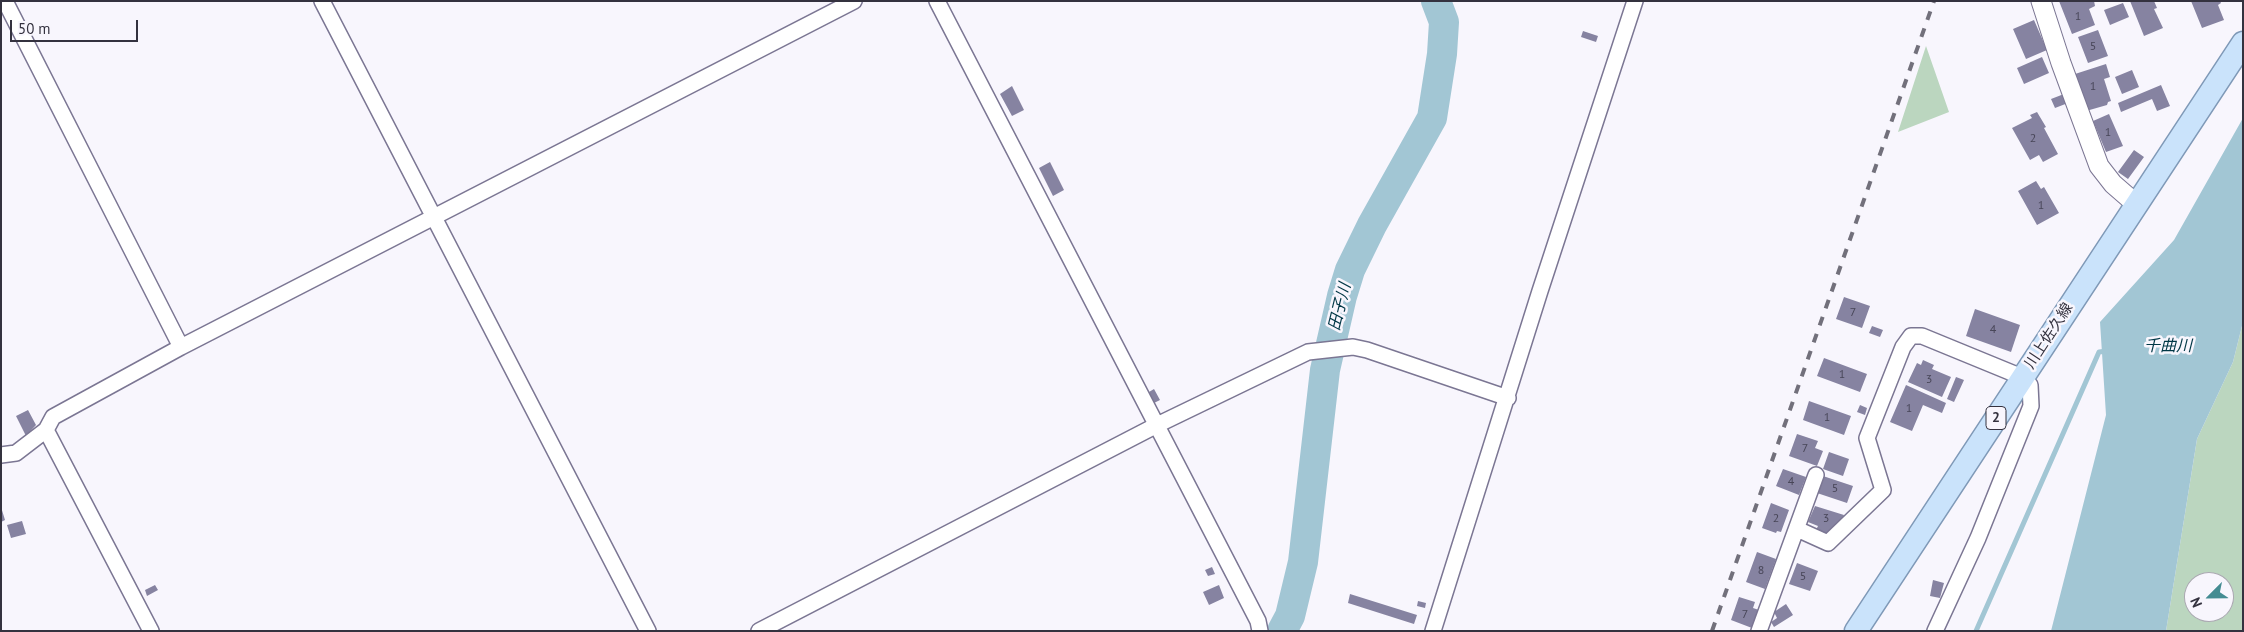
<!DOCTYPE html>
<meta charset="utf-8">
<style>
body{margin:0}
#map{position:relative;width:2244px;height:632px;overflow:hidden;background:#f8f6fd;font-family:"PT Sans",sans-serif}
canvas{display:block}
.frame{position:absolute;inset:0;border:2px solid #34323f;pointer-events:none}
.north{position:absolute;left:2184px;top:572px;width:50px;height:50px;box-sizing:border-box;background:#f8f6fd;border:1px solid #aaa8b1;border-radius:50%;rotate:247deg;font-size:14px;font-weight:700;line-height:20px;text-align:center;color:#34323f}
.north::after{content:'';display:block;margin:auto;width:18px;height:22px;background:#448c92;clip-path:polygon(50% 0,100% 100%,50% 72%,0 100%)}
.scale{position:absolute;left:10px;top:20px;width:128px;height:22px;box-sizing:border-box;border:2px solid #34323f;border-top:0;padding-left:6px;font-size:15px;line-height:18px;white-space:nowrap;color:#34323f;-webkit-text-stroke:4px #f8f6fd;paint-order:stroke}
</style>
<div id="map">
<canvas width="2244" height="632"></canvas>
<div class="frame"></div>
<div class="north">N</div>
<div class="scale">50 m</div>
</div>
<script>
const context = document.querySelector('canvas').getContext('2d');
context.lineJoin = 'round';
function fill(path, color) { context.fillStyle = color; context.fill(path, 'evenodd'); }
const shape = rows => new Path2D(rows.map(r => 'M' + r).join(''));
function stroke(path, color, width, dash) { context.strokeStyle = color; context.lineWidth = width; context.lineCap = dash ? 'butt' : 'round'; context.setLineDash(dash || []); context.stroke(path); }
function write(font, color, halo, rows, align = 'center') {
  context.font = font + ' "PT Sans","Noto Sans JP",sans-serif'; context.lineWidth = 5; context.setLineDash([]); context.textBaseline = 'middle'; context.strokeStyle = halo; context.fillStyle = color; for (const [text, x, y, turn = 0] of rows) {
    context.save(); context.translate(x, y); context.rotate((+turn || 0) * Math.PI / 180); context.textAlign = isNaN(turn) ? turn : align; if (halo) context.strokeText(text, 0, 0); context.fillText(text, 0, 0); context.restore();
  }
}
const green = shape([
 [1926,46,1949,112,1898,132],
 [2243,322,2243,631,2166,631,2197,439,2233,362],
 [2194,582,2224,582,2224,612,2194,612]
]);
const water = shape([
 [2243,118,2243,322,2233,362,2197,439,2166,631,2051,631,2106,415,2100,322,2174,240]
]);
const stream = shape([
 [1976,631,2099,352,2107,351]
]);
const river = shape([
 [1282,631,1290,616,1303,562,1325,370,1342,296,1350,270,1372,225,1432,118,1442,54,1444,22,1436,1]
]);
const building = shape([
 [2059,1,2094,1,2095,6,2089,9,2095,25,2072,34],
 [2130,1,2154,1,2157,8,2154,9,2163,28,2144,36],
 [2191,1,2220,1,2221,3,2218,5,2224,20,2202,28],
 [2123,3,2129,17,2110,25,2104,10],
 [2034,20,2047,50,2026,59,2013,29],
 [2098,30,2108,56,2088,63,2078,37],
 [1583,31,1598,36,1596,42,1581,37],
 [2042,57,2049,73,2024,84,2017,68],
 [2106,64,2110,77,2104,79,2111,101,2108,102,2107,105,2086,111,2075,74],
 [2132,70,2139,87,2122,94,2115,77],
 [2161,85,2170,106,2157,111,2152,99,2121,112,2118,103],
 [1012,86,1024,110,1012,116,1000,94],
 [2064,94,2068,103,2055,108,2051,99],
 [2037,112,2046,127,2044,128,2058,154,2043,162,2039,155,2030,160,2012,128,2032,118,2030,115],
 [2109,114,2123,146,2106,152,2093,121],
 [2134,150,2144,157,2128,179,2118,172],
 [1050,162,1064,190,1053,196,1039,168],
 [2036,181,2041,189,2044,187,2059,213,2037,225,2018,191],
 [1844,297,1870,306,1862,328,1836,319],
 [1975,309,2020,325,2011,352,1966,336],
 [1872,326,1883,330,1880,337,1869,333],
 [1824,358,1867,374,1860,392,1817,376],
 [1923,360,1934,365,1932,369,1951,377,1942,397,1908,382,1917,363,1921,365],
 [1956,377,1964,380,1954,402,1947,399],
 [1906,385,1946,403,1942,413,1923,405,1912,431,1890,422],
 [1154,389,1160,400,1154,403,1149,392],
 [1809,401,1851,416,1844,435,1803,420],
 [1860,405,1867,408,1865,415,1857,412],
 [28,410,36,425,26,436,16,416],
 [1797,434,1818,441,1815,448,1823,451,1817,466,1789,456],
 [1829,452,1849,459,1843,476,1823,469],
 [1783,469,1806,477,1799,495,1776,486],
 [1823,476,1853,486,1847,503,1817,493],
 [1771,503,1789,510,1781,532,1777,531,1776,533,1762,528],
 [1815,506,1844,515,1837,533,1830,536,1816,530,1818,526,1808,522],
 [1,507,5,520,1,522],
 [22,521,26,534,11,538,7,525],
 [1757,552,1776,559,1765,589,1746,582],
 [1797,563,1818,571,1810,591,1789,584],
 [1212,567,1215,574,1208,576,1205,570],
 [1933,580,1944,583,1940,598,1930,596],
 [155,585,158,590,147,596,145,590],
 [1219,585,1224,598,1209,605,1203,592],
 [1350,594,1417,615,1414,624,1348,603],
 [1739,597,1755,602,1753,608,1759,610,1752,628,1731,620],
 [1418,601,1426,603,1425,608,1417,606],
 [1786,604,1793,615,1774,627,1771,622,1777,618,1774,612]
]);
const minor = shape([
 [5,1,181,347],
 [322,1,648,631],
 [937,1,1258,621,1260,631],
 [1,455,16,453,46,430],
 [1797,529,1828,543,1883,490,1867,438,1903,347,1911,336,1922,336,2022,377,2030,385,2031,406,1978,538,1935,631],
 [151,631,46,430,53,417,181,347,854,1],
 [759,631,1157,425,1308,352,1353,347,1367,350,1508,398],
 [1433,631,1540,291,1635,1],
 [1759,631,1816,475]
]);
const tertiary = shape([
 [2041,1,2061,63,2099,166,2113,184,2136,204]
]);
const primary = shape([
 [1856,631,2243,43]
]);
const rail = shape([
 [1712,631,1934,1]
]);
const numberNames = [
 ["1",2078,17],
 ["5",2093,47],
 ["1",2093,87],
 ["1",2108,133],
 ["2",2033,139],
 ["1",2041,206],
 ["7",1853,313],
 ["4",1993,330],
 ["1",1842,375],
 ["3",1929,380],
 ["1",1909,409],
 ["1",1827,418],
 ["7",1805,449],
 ["4",1791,482],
 ["5",1835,489],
 ["2",1776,519],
 ["3",1826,519],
 ["8",1761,571],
 ["5",1803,577],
 ["7",1745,615]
];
const shields = [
 [1996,418,20]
];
const shieldNames = [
 ["2",1996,418]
];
const streetNames = [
 ["川上佐久線",2049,336,-57]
];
const waterNames = [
 ["田子川",1340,307,-76],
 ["千曲川",2168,346]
];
fill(green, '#bbd6bf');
fill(water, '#a2c6d4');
stroke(stream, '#a2c6d4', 5);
stroke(river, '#a2c6d4', 30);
fill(building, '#8683a1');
stroke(minor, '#7b7693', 18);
stroke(tertiary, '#7b7693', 21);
stroke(primary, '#7f99b7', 25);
stroke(minor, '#fff', 15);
stroke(tertiary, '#fff', 19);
stroke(primary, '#cae3fb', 22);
stroke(rail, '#72707b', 4, [9, 9]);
write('12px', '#484658', null, numberNames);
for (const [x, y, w] of shields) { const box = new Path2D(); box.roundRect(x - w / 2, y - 11.5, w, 23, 4); context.fillStyle = '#f8f6fd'; context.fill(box); stroke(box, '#34323f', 1); }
write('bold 14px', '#34323f', null, shieldNames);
write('15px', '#34323f', '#f8f6fd', streetNames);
write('italic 16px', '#003746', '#f8f6fd', waterNames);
</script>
